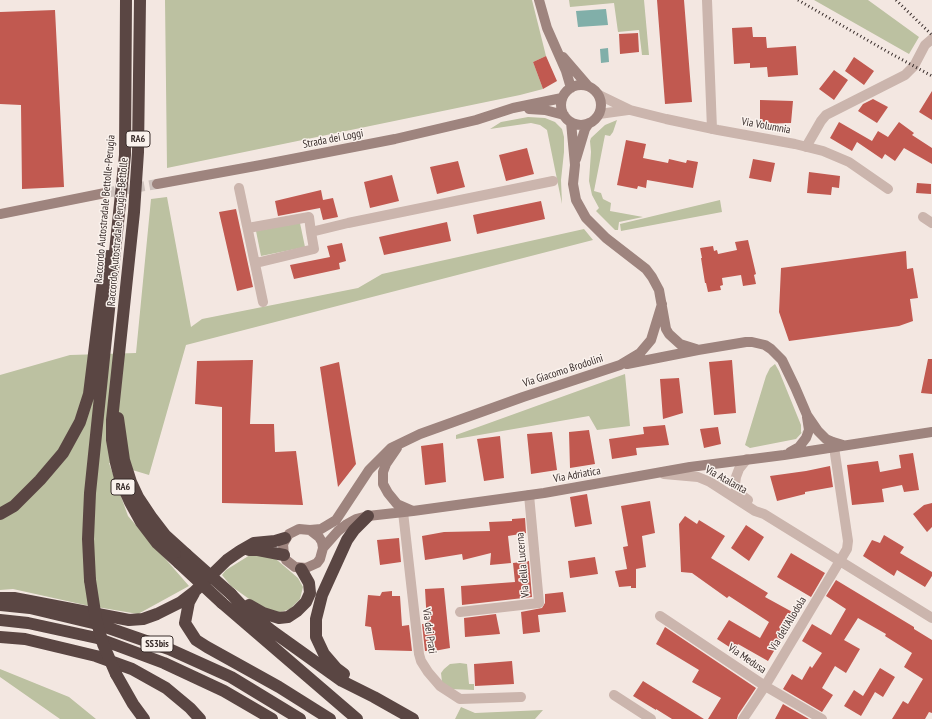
<!DOCTYPE html>
<style>
body{margin:0}
canvas{display:block;background:#f3e7e1}
</style>
<canvas width="932" height="719"></canvas>
<script>
const context = document.querySelector('canvas').getContext('2d');
context.lineJoin = 'round';
function fill(path, color) { context.fillStyle = color; context.fill(path, 'evenodd'); }
const shape = rows => new Path2D(rows.map(r => 'M' + r).join(''));
function stroke(path, color, width, dash) { context.strokeStyle = color; context.lineWidth = width; context.lineCap = dash ? 'butt' : 'round'; context.setLineDash(dash || []); context.stroke(path); }
function write(font, color, halo, rows, align = 'center') {
  context.font = font + ' "PT Sans Narrow",sans-serif'; context.lineWidth = 3; context.setLineDash([]); context.textBaseline = 'middle'; context.strokeStyle = halo; context.fillStyle = color; for (const [text, x, y, turn = 0] of rows) {
    context.save(); context.translate(x, y); context.rotate((+turn || 0) * Math.PI / 180); context.textAlign = isNaN(turn) ? turn : align; if (halo) context.strokeText(text, 0, 0); context.fillText(text, 0, 0); context.restore();
  }
}
const green = shape([
 [165,0,532,0,546,56,533,62,543,89,520,95,167,168],
 [569,0,644,0,649,55,642,55,639,30,618,32,614,3,570,7],
 [814,0,868,0,919,37,909,54],
 [528,117,545,118,555,122,562,129,564,137,564,152,561,180,562,204,547,130,540,125,531,123,490,129,501,122],
 [617,120,613,132,610,136,605,135,594,191,601,193,603,199,611,203,610,211,643,217,619,222,618,230,615,230,596,211,599,208,592,195,589,181,591,152,590,141,591,138,605,125],
 [167,197,191,327,202,319,358,288,382,274,584,229,593,240,186,345,149,475,109,463,128,516,189,586,138,614,85,605,13,589,0,590,0,375,70,355,136,353,151,199],
 [720,200,722,212,621,231,620,224],
 [300,223,305,247,261,256,256,231],
 [775,364,779,371,801,425,801,433,807,427,796,439,750,448,745,445,766,376,770,368],
 [625,374,630,426,597,430,589,416,456,439,456,435],
 [270,554,298,578,303,587,300,599,290,609,278,613,263,609,231,586,222,575,226,570,250,555],
 [460,663,467,664,469,684,474,684,474,690,450,689,442,682,441,673,444,669,450,664],
 [0,669,69,697,96,719,60,719,0,677],
 [461,707,475,713,543,710,535,719,455,719]
]);
const water = shape([
 [606,9,608,25,578,27,576,11],
 [608,48,609,62,601,63,600,49]
]);
const building = shape([
 [657,0,684,0,692,102,665,104],
 [55,10,64,187,22,189,21,105,0,104,0,12],
 [752,27,753,37,766,37,767,48,796,46,798,75,768,77,767,67,750,68,750,63,734,64,732,28],
 [638,33,639,52,620,54,619,34],
 [546,56,557,81,543,89,533,62],
 [854,57,874,71,864,85,845,71],
 [834,70,848,80,834,100,819,89],
 [932,91,932,120,919,112],
 [873,99,888,107,877,123,858,111,863,104],
 [760,100,793,101,791,123,760,124],
 [839,122,872,141,878,131,888,137,899,122,914,133,912,135,932,148,932,164,904,148,895,161,885,154,882,159,857,142,852,151,830,138],
 [626,140,646,144,643,158,668,163,669,159,686,163,687,160,698,162,693,188,647,180,646,188,638,186,637,189,617,185],
 [527,148,534,174,506,181,499,155],
 [753,159,775,163,771,182,749,178],
 [458,161,465,187,437,194,430,167],
 [809,172,840,176,839,188,832,187,831,195,807,193],
 [392,175,399,201,370,208,364,182],
 [917,183,931,184,931,194,916,193],
 [321,190,323,200,333,198,338,217,323,220,320,208,278,216,275,201],
 [541,201,545,219,477,234,473,215],
 [236,209,253,287,237,291,219,212],
 [447,222,451,241,384,255,379,237],
 [748,240,756,274,754,275,756,284,743,286,741,275,722,278,723,285,720,286,721,290,708,292,706,283,705,283,701,258,702,258,700,248,713,246,714,251,717,250,718,254,737,250,735,242],
 [342,243,346,261,339,263,340,269,294,279,290,265,330,257,327,246],
 [906,251,907,269,913,268,918,298,910,299,913,321,899,326,789,341,779,312,781,268],
 [928,359,932,359,932,394,921,393],
 [253,360,250,424,274,424,275,452,296,451,303,505,222,503,222,407,195,404,197,361],
 [732,360,736,413,714,415,709,362],
 [339,362,356,464,338,487,320,367],
 [679,378,683,413,663,419,660,379],
 [665,425,669,445,636,448,637,455,612,459,609,439,644,434,643,427],
 [718,427,721,444,704,448,700,429],
 [589,430,595,464,570,468,569,432],
 [552,432,557,470,531,474,527,434],
 [500,436,504,478,484,481,477,439],
 [443,443,446,482,425,485,421,446],
 [913,453,919,490,904,492,902,485,882,489,884,502,852,505,847,465,878,461,880,472,901,468,899,455],
 [830,466,833,487,805,492,805,494,777,501,770,476,806,471],
 [587,494,592,524,575,527,570,497],
 [650,501,655,533,642,536,646,567,636,569,636,588,631,588,631,586,619,587,615,571,627,569,623,547,628,546,621,506],
 [932,503,932,527,927,532,913,514,924,505],
 [685,516,697,524,699,520,725,536,711,558,768,593,765,597,796,614,768,661,738,644,734,650,717,639,729,620,760,638,769,622,729,596,727,598,692,573,681,572,679,524],
 [525,518,526,533,508,536,511,563,490,565,491,553,463,560,462,554,425,560,422,536,444,532,490,531,489,522,512,521,512,519],
 [746,525,764,537,749,561,731,548],
 [884,535,904,547,900,553,932,572,932,576,925,587,897,570,894,576,863,556,872,540,880,543],
 [399,538,401,562,380,565,377,540],
 [791,553,825,573,811,597,777,577],
 [595,557,598,574,570,578,568,561],
 [529,561,532,597,462,605,461,586,515,582,513,563],
 [836,580,914,627,914,629,932,640,932,713,929,712,925,719,892,719,903,701,908,704,923,679,904,667,912,653,885,636,886,634,858,618,844,640,860,649,846,673,835,666,822,688,833,695,822,712,783,689,792,674,802,680,810,666,812,668,822,653,802,641,812,624,831,635,846,609,826,596],
 [444,588,450,648,429,652,429,651,425,651,422,624,427,624,425,589],
 [392,591,392,596,400,596,402,626,409,625,412,651,375,650,371,627,365,626,368,595,380,596,382,592],
 [563,592,566,612,538,615,540,632,523,634,521,612,542,608,545,603,545,594],
 [496,614,500,634,465,637,464,618],
 [665,627,756,688,738,715,737,719,708,719,721,698,692,682,699,670,656,644],
 [512,661,514,684,475,686,474,664],
 [880,668,895,677,883,697,875,692,861,716,844,706,854,690,863,696],
 [643,681,680,704,704,719,672,719,656,709,656,710,633,696],
 [783,704,809,719,775,719]
]);
const secondaryTunnel = shape([
 [105,193,157,184]
]);
const street = shape([
 [707,0,712,129],
 [599,95,630,110,666,119,718,130,795,144,823,151,849,162,888,189],
 [599,114,628,110],
 [806,147,821,121,826,115,905,75,914,66,925,45,932,39],
 [239,188,263,302],
 [923,217,932,223],
 [248,228,309,217,311,232,348,223,553,181],
 [256,263,314,249,311,232],
 [747,459,739,469,736,477,735,484,736,489,740,494,748,500],
 [664,474,698,477,710,482,755,511,764,514,932,618],
 [403,512,419,654,421,661,428,672,440,686,460,699,521,697],
 [460,612,539,603,529,495],
 [660,616,765,686,822,719],
 [614,695,651,719],
 [743,719,765,686,847,549,848,541,834,447]
]);
const secondary = shape([
 [539,0,547,28,566,71,571,88],
 [563,57,588,86],
 '561 105a20 20 0 1 1 40 0a20 20 0 1 1-40 0Z',
 [529,109,545,110,564,115],
 [571,122,575,165,573,184,576,200,586,218,606,238,646,269,652,277,659,290,666,329,669,334,680,344,696,349],
 [576,159,585,129,589,123],
 [157,184,261,165,395,139,476,120,513,108,562,98],
 [0,214,105,193],
 [627,364,698,350,746,342,752,342,765,345,771,349,782,360,795,387,807,415,818,431,826,439,833,442,843,445],
 [397,448,386,464,383,472,383,484,388,493,397,504,413,511],
 [790,452,799,447,806,438,809,430,807,417],
 [310,530,319,537,322,542,323,548,320,559,317,563,306,568,295,567,286,560,284,555,283,544,289,534,299,529,310,530,321,529,336,520,369,470,391,448,420,434,523,397,620,365,640,353,651,340,662,304],
 [323,548,338,531,347,524,356,519,368,516,413,511,544,493,690,467,784,455,932,432]
]);
const highway = shape([
 [140,0,138,152,134,212,112,420,112,440,116,463,121,482,130,502,141,522,157,543,179,563],
 [118,418,124,460,131,482,138,497,152,518,165,535,186,554],
 [0,514,14,506,40,480,63,453,80,422,89,394,104,273,108,256],
 [249,550,258,550,284,555],
 [90,580,88,539,90,493,125,155,126,0],
 [194,593,189,602,185,623,196,640,207,647,279,687,330,719],
 [231,594,246,610,272,631,342,681,374,697,413,719],
 [0,598,14,598,129,620,143,619,157,614,181,602,194,592,227,560,240,551,254,543,275,541,285,538],
 [222,603,357,719],
 [0,605,30,608,97,624,169,649,231,677,300,719],
 [249,605,263,613,279,618,288,617,297,611,306,602,310,593,309,583,301,569],
 [0,620,28,623,97,638,164,663,224,691,272,719],
 [0,637,25,639,96,656,132,669,166,688,190,708,200,719],
 [116,674,133,704,144,719],
 [344,674,336,668,324,654,316,637,316,619,322,595,347,540,354,530,368,516]
]);
const rail = shape([
 [798,0,888,52,932,76],
 [896,0,932,35]
]);
const highwayBridge = shape([
 [186,554,231,594],
 [179,563,222,603],
 [90,580,96,619,103,644,116,674]
]);
const shields = [
 [138,139,24],
 [123,487,24],
 [157,644,32]
];
const shieldNames = [
 ["RA6",138,139],
 ["RA6",123,487],
 ["SS3bis",157,644]
];
const streetNames = [
 ["Via Volumnia",766,126,10],
 ["Strada dei Loggi",333,139,-11],
 ["Raccordo Autostradale Bettolle-Perugia",105,209,-85],
 ["Raccordo Autostradale Perugia-Bettolle",118,232,-85],
 ["Via Giacomo Brodolini",563,371,-18],
 ["Via Adriatica",577,475,-10],
 ["Via Atalanta",726,480,29],
 ["Via della Lucerna",523,565,-95],
 ["Via dell'Allodola",788,624,-59],
 ["Via dei Prati",429,631,82],
 ["Via Medusa",747,659,34]
];
fill(green, '#bcc1a1');
fill(water, '#81afa9');
fill(building, '#c15950');
stroke(secondaryTunnel, '#cec2bd', 10, [10, 5]);
stroke(street, '#cbb5ad', 10);
stroke(secondary, '#9e847e', 10);
stroke(highway, '#5a4643', 12);
stroke(rail, '#392d2b', 3, [1, 3]);
stroke(highwayBridge, '#5a4643', 12);
for (const [x, y, w] of shields) { const box = new Path2D(); box.roundRect(x - w / 2, y - 8, w, 16, 3); context.fillStyle = '#faf2ed'; context.fill(box); stroke(box, '#392d2b', 1); }
write('bold 10px', '#392d2b', null, shieldNames);
write('11px', '#392d2b', '#faf2ed', streetNames);
</script>
